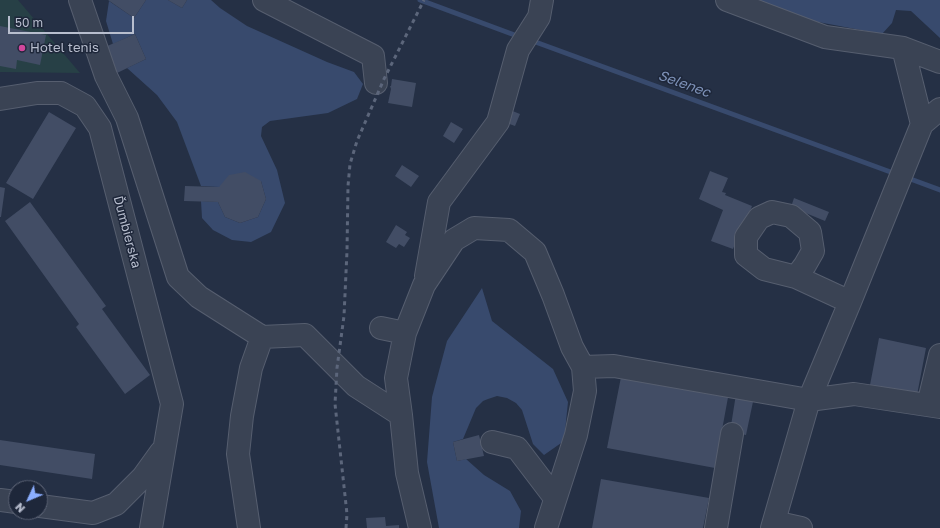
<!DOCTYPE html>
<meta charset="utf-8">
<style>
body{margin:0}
#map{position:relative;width:940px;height:528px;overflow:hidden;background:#253045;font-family:"Golos Text",sans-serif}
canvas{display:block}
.north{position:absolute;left:8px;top:480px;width:40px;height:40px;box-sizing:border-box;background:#1e273a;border:1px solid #5c6375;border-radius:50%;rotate:226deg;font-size:11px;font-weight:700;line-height:16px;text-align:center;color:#b8bece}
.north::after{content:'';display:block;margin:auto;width:14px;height:18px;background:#8baeff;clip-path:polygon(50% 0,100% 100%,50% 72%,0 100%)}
.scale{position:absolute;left:8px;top:16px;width:126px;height:18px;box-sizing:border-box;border:2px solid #b8bece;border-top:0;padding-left:5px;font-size:12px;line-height:14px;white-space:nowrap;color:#b8bece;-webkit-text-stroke:3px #1e273a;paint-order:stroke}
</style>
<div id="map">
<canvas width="940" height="528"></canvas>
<div class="north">N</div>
<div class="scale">50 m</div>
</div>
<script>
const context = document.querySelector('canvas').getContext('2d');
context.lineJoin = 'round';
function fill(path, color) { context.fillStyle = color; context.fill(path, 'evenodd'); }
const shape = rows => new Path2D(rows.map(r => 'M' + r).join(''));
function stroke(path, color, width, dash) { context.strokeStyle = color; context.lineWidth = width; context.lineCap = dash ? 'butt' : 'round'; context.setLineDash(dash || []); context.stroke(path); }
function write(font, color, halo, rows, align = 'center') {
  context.font = font + ' "Golos Text",sans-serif'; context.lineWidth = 3; context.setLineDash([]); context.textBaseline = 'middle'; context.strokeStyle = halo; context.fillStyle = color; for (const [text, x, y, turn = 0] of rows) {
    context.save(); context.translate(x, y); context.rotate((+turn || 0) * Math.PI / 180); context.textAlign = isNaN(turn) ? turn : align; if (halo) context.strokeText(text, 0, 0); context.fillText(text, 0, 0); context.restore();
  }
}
const green = shape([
 [0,0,18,0,80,73,0,72]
]);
const water = shape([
 [146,0,168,0,182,8,187,0,211,0,220,8,247,26,327,62,354,72,363,84,357,99,328,113,270,121,262,127,261,136,277,170,285,203,271,232,251,242,232,240,213,230,202,218,201,201,218,202,225,217,240,223,258,217,266,199,261,181,219,187,201,186,177,122,157,95,127,68,146,59,135,34,113,44,106,21,109,1,134,18],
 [741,0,940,0,940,38,911,11,896,10,892,23,882,34,786,16],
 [482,288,492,321,553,369,568,402,564,441,544,455,533,444,522,410,516,403,507,398,497,396,488,399,483,401,476,408,463,439,453,442,457,461,466,459,484,475,510,491,521,511,519,528,439,528,427,462,432,397,447,341]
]);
const stream = shape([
 [420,0,520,37],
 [530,40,896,174],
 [905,177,940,190]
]);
const building = shape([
 [108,0,146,0,134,18],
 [168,0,187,0,182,8],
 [0,26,46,35,40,65,17,60,16,69,0,66],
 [135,34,146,59,117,73,105,47],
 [392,79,416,83,412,107,388,103,391,89,390,86,391,86],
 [510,110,520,114,515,126,504,122],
 [49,112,76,128,33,199,6,183],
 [451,122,463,129,454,143,443,136],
 [402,165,419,176,411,187,395,176],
 [710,171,728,178,722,192,726,193,725,195,752,206,747,219,745,218,733,249,711,241,723,210,699,199],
 [245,172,261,181,266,199,258,217,240,223,225,217,218,202,184,201,185,186,219,187,229,175],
 [0,187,5,188,1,217,0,217],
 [794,198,829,212,825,221,791,207],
 [30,202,106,306,102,309,150,375,125,394,76,327,79,324,5,221],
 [396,225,407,232,405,235,410,238,404,247,399,244,396,248,386,242],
 [879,338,926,348,917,395,870,385],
 [622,372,729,392,715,468,607,448],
 [736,394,754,397,746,435,730,432],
 [479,435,484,456,457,461,453,442],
 [0,440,95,454,92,479,0,465],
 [601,479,709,498,703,528,592,528],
 [385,517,386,526,399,525,399,528,367,528,366,518]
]);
const minor = shape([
 [80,0,106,76,127,118,178,277,199,297,262,337,305,335,356,386,401,415],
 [264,0,373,56,376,83],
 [727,0,825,37,903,48,940,62],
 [0,99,37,93,61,93,85,106,100,128,172,404,151,528],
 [922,124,940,109],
 [426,276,439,202,498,122,518,50,539,17,542,0],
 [796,277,805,265,813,251,810,232,791,216,772,212,759,218,746,237,746,255,764,269,796,277,850,302],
 [381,328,405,333],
 [583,367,614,366,809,400,854,394,940,407],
 [928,405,940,355],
 [492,442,517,448,555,498],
 [0,500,16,502],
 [40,506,93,513,116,504,143,477,161,452],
 [774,522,801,528],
 [249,528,238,454,242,416,251,368,262,337],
 [420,528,407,473,401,415,396,378,405,333,424,285,454,240,474,228,509,230,535,252,553,295,572,347,583,367,585,391,576,435,546,528],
 [716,528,732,434],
 [772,528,809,400,850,302,922,124,903,48]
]);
const rail = shape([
 [346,528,347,514,335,404,337,368,344,316,347,251,348,186,350,164,357,141,384,79,424,0]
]);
const markers = [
 [22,48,4,"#d1479c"]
];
const poiNames = [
 ["Hotel tenis",30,48]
];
const streetNames = [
 ["Ďumbierska",127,232,75]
];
const waterNames = [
 ["Selenec",684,84,20]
];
fill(green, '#274046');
fill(water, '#384a6d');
stroke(stream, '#384a6d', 5);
fill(building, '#424d65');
stroke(minor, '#565e6f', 24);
stroke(minor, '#3a4354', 22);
stroke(rail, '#5c667b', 3, [4, 4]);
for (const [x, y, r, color] of markers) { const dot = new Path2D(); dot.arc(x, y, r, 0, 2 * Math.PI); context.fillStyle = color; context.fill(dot); stroke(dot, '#1e273a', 1.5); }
write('13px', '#b8bece', '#1e273a', poiNames, 'left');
write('13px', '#b8bece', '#1e273a', streetNames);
write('italic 14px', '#7d91b7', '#1e273a', waterNames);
</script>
